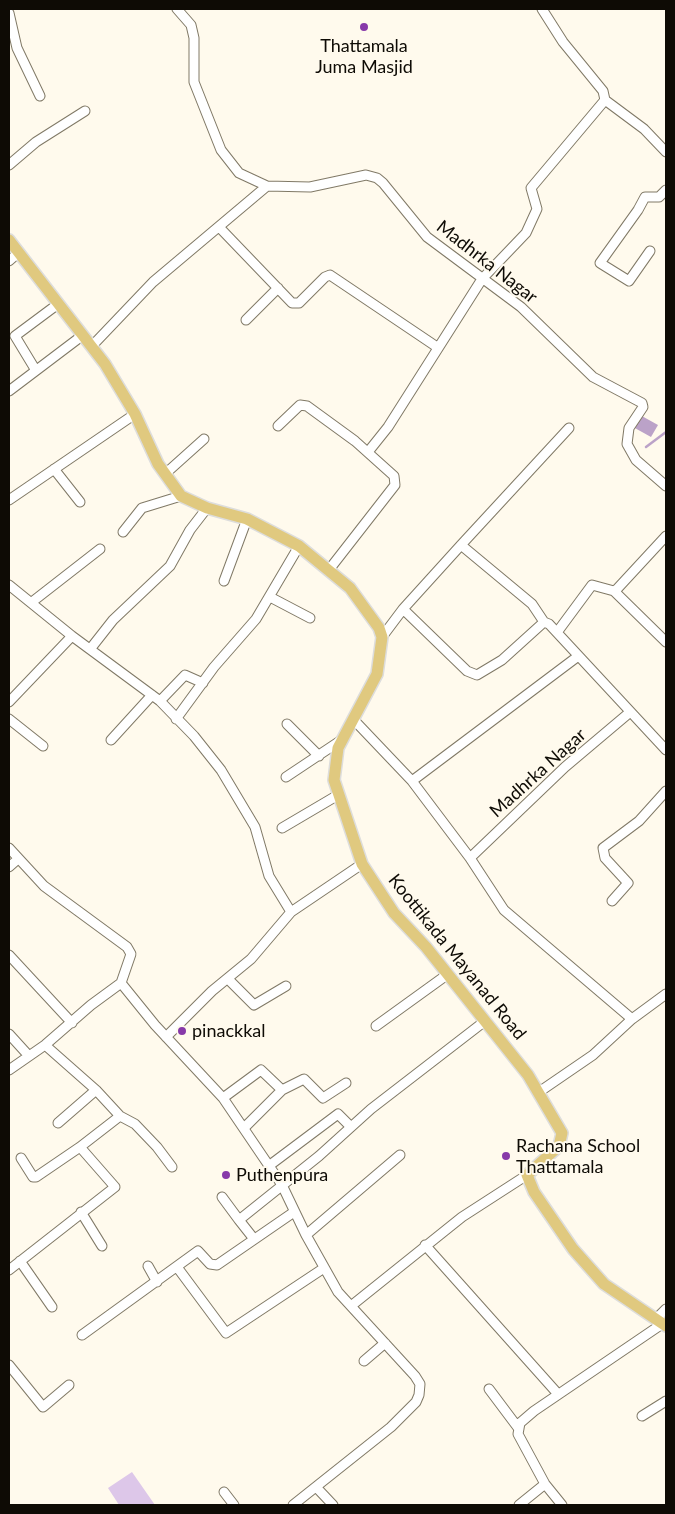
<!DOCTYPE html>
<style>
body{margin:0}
#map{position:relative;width:675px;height:1514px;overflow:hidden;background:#fffaed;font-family:Lato,sans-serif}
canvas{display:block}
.frame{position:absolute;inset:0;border:10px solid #0e0b05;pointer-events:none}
</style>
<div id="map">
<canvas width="675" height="1514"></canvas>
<div class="frame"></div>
</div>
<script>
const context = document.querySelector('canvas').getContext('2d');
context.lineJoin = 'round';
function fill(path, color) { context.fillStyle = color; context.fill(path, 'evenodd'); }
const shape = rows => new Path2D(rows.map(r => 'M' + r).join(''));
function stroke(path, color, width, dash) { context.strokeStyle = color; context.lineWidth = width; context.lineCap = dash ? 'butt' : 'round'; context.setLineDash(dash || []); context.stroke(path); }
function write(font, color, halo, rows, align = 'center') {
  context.font = font + ' Lato,sans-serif'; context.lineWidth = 4; context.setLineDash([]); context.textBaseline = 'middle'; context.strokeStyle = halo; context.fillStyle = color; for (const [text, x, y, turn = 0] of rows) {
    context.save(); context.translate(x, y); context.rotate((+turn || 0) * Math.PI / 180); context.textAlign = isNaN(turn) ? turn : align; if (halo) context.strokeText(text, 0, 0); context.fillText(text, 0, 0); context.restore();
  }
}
const green = shape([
 [132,1472,155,1505,119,1505,108,1488]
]);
const water = shape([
 [640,415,658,425,651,437,633,427]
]);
const stream = shape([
 [646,447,666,432]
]);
const minor = shape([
 [177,9,191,25,194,38,194,82,221,150,239,173,267,186],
 [542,9,563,42,603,91,605,100,644,129,666,152],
 [9,13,17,48,40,96],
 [9,165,36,142,85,111],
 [219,227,292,303,299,303,325,277,330,275,437,347],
 [650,251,629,281,600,263,638,210,645,197,659,197,666,190],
 [9,261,18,253],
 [246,320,278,288],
 [91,347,153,282,267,186,310,187,366,175,377,178,383,183,427,237,521,307,593,377,642,403,643,407,629,428,627,444,636,460,666,486],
 [35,369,15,336,58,304],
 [9,391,83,335],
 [278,426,300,405,307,406,355,441,394,476,395,485,328,571],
 [368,452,388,427,482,279,526,233,537,209,531,188,605,100],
 [54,469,80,502],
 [165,474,204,439],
 [9,500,135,414],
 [123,532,142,508,181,496],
 [461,545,532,604,544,622],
 [224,581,247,519],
 [9,585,72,636,160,701,194,736,221,770,255,827,269,876,291,912],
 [614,591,666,642],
 [270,597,310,618],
 [32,602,100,549],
 [403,609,467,671,477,675,502,660,544,622,549,624,666,750],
 [558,631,592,585,614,591,617,589,666,536],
 [382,637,403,609,461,545,569,428],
 [91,648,113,620,170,566,190,530,207,508],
 [160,701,185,675,203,683],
 [9,702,72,636],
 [9,719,43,746],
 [176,719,214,667,256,619,299,546],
 [353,719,412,781,470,858,504,910,632,1019],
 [287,724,319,756],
 [111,740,152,695],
 [286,777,343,739],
 [412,781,577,657],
 [282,828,338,795],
 [9,848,44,886,127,947,131,954,121,983,155,1025,223,1098,282,1185,306,1235,338,1292,415,1376,420,1384,419,1395,416,1402,391,1427,293,1505],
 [470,858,565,767,629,713],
 [9,867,18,859],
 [612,901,628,883,605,858,603,848,639,821,666,791],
 [9,955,72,1023],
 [228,979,254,1005,286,986],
 [376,1026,448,974],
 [9,1034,29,1056],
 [166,1037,212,991,251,959,291,912,362,864],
 [45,1045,96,1090,120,1116,135,1124,157,1147,172,1167],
 [9,1070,45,1045,91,1005,121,983],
 [539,1092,593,1055,632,1019,666,994],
 [223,1098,261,1070,282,1090,304,1079,323,1098,346,1083],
 [58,1123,96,1090],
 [244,1128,282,1090],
 [21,1158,33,1177,36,1177,80,1147],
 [270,1165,338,1114,350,1126],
 [222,1197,239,1220,319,1156,371,1109,485,1021],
 [81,1212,102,1246],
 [239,1220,254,1239],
 [306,1235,400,1155],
 [425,1245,558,1394],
 [20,1261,52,1307],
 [148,1266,157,1282],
 [177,1267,226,1333,324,1268],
 [9,1270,115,1187,80,1147,120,1116],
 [351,1306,462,1217,527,1175],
 [656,1319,666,1309],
 [82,1335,198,1251,210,1264,217,1265,294,1212],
 [364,1361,385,1343],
 [9,1365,43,1407,69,1385],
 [489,1389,519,1429],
 [642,1416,666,1401],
 [316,1487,333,1505],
 [224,1492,234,1505],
 [519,1505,545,1484],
 [562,1505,545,1484,518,1434,520,1423,534,1411,662,1324]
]);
const major = shape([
 [9,240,105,364,135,414,158,464,181,496,207,508,247,519,299,546,350,588,379,628,382,637,377,674,338,748,334,780,362,864,394,913,426,947,528,1075,562,1133,559,1146,527,1175,534,1192,573,1249,604,1284,666,1326]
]);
const markers = [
 [364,27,5,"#8739a9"],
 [182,1031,5,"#8739a9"],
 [506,1156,5,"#8739a9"],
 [226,1175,5,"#8739a9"]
];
const poiNames = [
 ["Thattamala",364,46,"center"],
 ["Juma Masjid",364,67,"center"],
 ["pinackkal",192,1031],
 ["Rachana School",516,1146],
 ["Thattamala",516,1167],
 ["Puthenpura",236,1175]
];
const streetNames = [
 ["Madhrka Nagar",487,262,38],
 ["Madhrka Nagar",538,773,-42],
 ["Koottikada Mayanad Road",457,957,51]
];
fill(green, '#ddc7e9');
fill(water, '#bba2c8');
stroke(stream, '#bba2c8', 2.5);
stroke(minor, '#807966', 11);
stroke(major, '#dddddc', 14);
stroke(minor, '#fff', 9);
stroke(major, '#e0c97f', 11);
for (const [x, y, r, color] of markers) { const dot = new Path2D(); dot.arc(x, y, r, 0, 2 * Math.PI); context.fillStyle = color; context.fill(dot); stroke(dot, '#fffaed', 2); }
write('18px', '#0e0b05', '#fffaed', poiNames, 'left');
write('18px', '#0e0b05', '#fffaed', streetNames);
</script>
